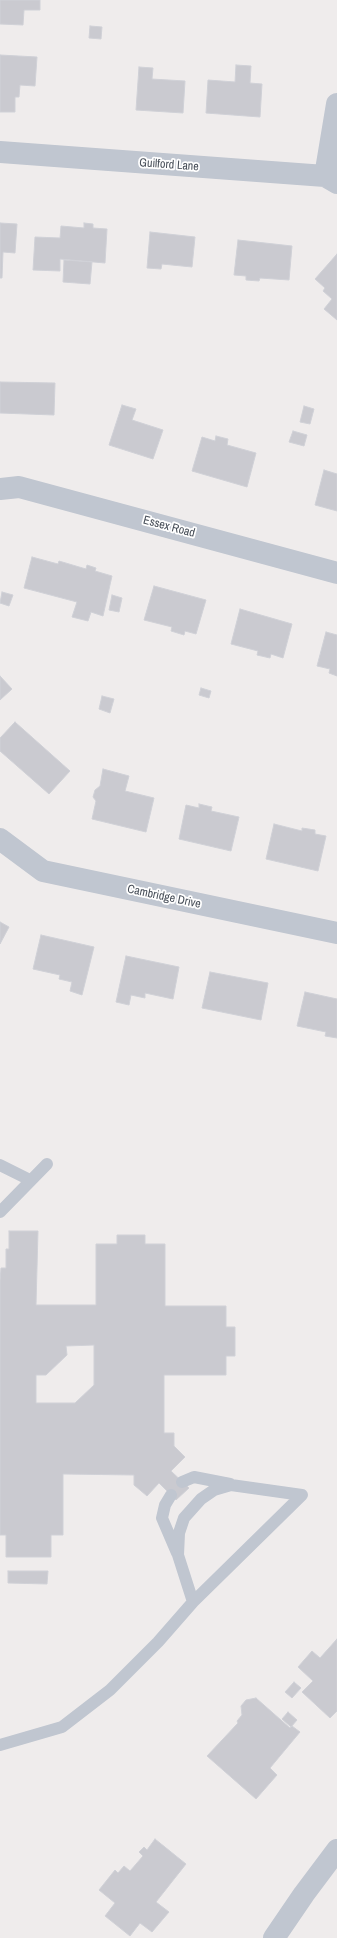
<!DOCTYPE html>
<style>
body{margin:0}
canvas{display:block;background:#efecec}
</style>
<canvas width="337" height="1938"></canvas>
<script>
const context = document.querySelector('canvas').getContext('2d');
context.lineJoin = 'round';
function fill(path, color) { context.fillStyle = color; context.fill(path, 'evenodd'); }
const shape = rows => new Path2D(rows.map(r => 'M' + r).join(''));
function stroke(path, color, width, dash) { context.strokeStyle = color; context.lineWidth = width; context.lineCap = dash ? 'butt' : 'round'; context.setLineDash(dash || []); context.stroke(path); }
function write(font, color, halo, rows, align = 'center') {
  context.font = font + ' "Archivo Narrow",sans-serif'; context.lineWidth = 3.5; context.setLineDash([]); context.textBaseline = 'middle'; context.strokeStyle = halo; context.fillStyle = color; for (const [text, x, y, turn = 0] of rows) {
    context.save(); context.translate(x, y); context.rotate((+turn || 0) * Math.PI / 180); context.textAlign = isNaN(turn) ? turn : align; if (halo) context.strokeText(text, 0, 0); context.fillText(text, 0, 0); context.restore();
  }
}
const building = shape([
 [0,0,40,0,40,10,24,10,23,25,0,24,0,0],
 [90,26,102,27,101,39,89,38,90,26],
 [0,55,37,57,35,86,20,85,19,97,15,97,15,112,0,112,0,55],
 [236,65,251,66,250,83,262,84,260,117,206,113,208,80,235,82,236,65],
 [139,67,153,68,152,79,185,81,183,113,136,110,139,67],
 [0,223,17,224,15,253,3,252,2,278,0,278,0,223],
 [84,223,93,224,93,228,107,229,105,263,60,259,60,271,33,270,35,237,60,238,61,226,84,228,84,223],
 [150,232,195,237,192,267,162,264,161,269,147,268,150,232],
 [238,240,292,246,289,280,260,278,259,281,246,280,246,276,234,275,238,240],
 [337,254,337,320,324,309,332,299,323,291,325,288,315,279,337,254],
 [64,260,92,262,90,284,63,282,64,260],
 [0,382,55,383,54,415,0,413,0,382],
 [122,405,136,409,132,420,163,430,153,459,109,445,122,405],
 [304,406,314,409,310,424,300,422,304,406],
 [293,431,307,435,304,446,289,442,293,431],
 [216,436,228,439,227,445,256,453,247,487,192,471,202,437,215,441,216,436],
 [324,470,337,474,337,511,315,505,324,470],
 [32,557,58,564,59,561,86,569,87,565,96,568,95,571,112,576,103,616,91,612,88,621,72,617,77,602,24,588,32,557],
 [154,586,206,600,196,634,185,631,184,635,171,631,172,627,144,620,154,586],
 [2,592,13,595,9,606,0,603,2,592],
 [112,595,122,598,119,612,109,610,112,595],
 [240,609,292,624,283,658,271,654,270,658,257,655,258,651,231,644,240,609],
 [326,632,337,635,337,676,329,673,330,669,317,666,326,632],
 [0,676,12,689,0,700,0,676],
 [201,688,211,691,209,698,199,695,201,688],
 [102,696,114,699,110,713,99,709,102,696],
 [15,722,70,771,49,794,0,751,0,738,15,722],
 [103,769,129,776,125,791,154,798,146,832,92,819,96,801,93,797,95,790,100,786,103,769],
 [199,804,212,807,211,811,239,817,231,851,179,839,186,805,199,808,199,804],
 [274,824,302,831,302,828,315,830,315,834,326,836,318,871,266,859,274,824],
 [0,922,9,927,0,944,0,922],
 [41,935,94,947,82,995,70,991,72,982,59,979,60,975,33,969,41,935],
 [126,956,179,967,173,999,145,993,145,998,131,995,129,1005,116,1002,126,956],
 [210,972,268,983,261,1020,202,1008,210,972],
 [305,992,337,999,337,1038,325,1036,326,1032,297,1026,305,992],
 [9,1231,38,1231,36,1305,96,1305,96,1244,117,1244,117,1235,145,1235,145,1244,165,1244,165,1306,226,1306,226,1327,235,1327,235,1356,226,1356,226,1375,164,1375,164,1433,174,1433,174,1446,185,1457,171,1471,189,1488,176,1500,159,1483,147,1496,134,1485,134,1475,63,1474,63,1535,51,1535,51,1557,6,1557,6,1535,0,1535,0,1281,1,1268,6,1268,6,1249,9,1249,9,1231],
 [94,1345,94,1385,75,1403,36,1403,36,1375,46,1375,67,1355,66,1346,94,1345],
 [8,1571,48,1571,47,1584,8,1583,8,1571],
 [337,1639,337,1711,330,1718,302,1692,313,1681,298,1667,312,1651,320,1658,337,1639],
 [294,1682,301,1688,292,1698,285,1692,294,1682],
 [256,1698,290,1728,292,1726,300,1732,270,1768,277,1775,256,1799,207,1756,238,1723,237,1721,242,1715,241,1706,246,1700,256,1698],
 [288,1712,297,1720,291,1727,282,1719,288,1712],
 [155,1839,186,1864,156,1902,169,1912,152,1932,140,1923,130,1936,105,1916,115,1903,99,1890,115,1870,118,1873,124,1866,130,1871,143,1856,139,1852,144,1847,147,1850,155,1839]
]);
const lane = shape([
 [0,1165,30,1180],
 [0,1212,47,1164],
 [182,1482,194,1477,230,1484],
 [171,1495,165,1505,162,1518,177,1553],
 [0,1745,62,1727,110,1690,158,1642,193,1602,302,1495,231,1485,214,1490,201,1499,184,1518,179,1533,178,1555,193,1602]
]);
const street = shape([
 [0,152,325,176,337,183],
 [325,176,337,104],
 [0,489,19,487,337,573],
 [0,839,43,871,337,933],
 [274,1938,304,1894,337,1850]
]);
const streetNames = [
 ["Guilford Lane",169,165,4],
 ["Essex Road",169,527,15],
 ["Cambridge Drive",164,897,12]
];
fill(building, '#cacad0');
stroke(building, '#d0d1d7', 1);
stroke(lane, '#c0c6d0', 12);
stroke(street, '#c0c6d0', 22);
write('12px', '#464d57', '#fff', streetNames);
</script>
